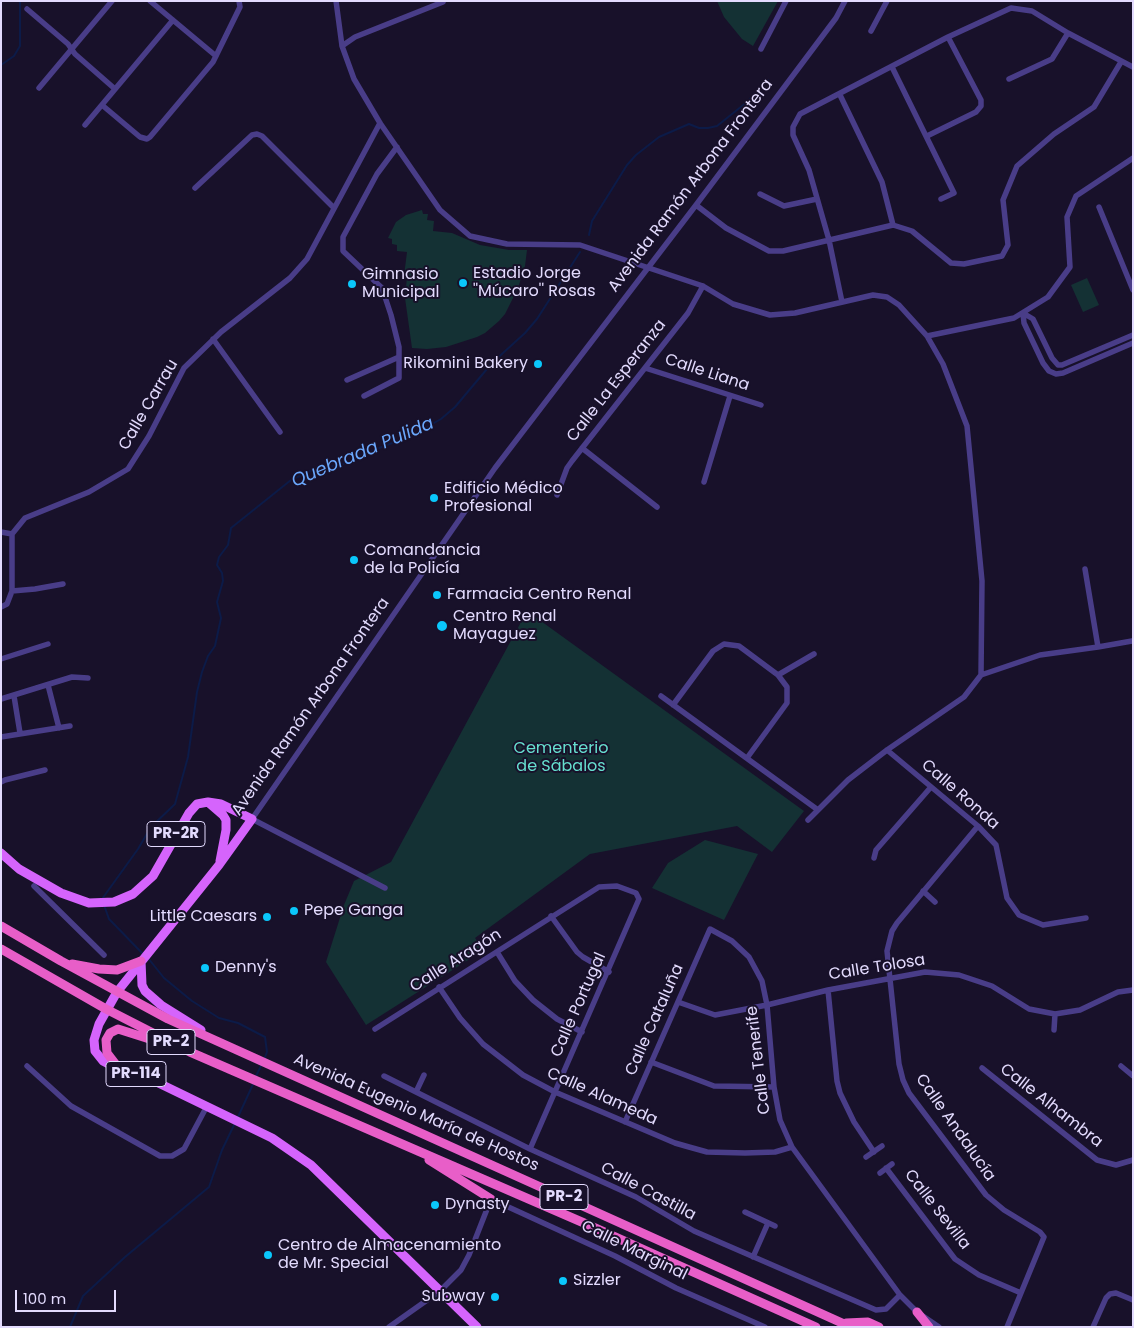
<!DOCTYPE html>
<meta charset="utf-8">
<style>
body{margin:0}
#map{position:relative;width:1134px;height:1328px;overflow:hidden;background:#18112a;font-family:Poppins,sans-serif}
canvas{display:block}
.frame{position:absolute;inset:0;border:2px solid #e3dbfe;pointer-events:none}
.scale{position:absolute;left:15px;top:1290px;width:101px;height:22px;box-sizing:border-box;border:2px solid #e3dbfe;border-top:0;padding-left:6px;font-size:15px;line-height:18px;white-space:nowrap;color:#e3dbfe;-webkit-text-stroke:4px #18112a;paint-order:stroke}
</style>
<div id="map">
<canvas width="1134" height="1328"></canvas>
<div class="frame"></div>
<div class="scale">100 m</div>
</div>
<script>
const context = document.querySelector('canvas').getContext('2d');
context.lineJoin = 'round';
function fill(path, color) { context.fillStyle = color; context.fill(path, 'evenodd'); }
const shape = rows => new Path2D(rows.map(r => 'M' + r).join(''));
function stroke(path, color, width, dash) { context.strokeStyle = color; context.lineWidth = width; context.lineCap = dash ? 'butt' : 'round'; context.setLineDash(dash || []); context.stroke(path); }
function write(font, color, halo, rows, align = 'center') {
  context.font = font + ' Poppins,sans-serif'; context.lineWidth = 4; context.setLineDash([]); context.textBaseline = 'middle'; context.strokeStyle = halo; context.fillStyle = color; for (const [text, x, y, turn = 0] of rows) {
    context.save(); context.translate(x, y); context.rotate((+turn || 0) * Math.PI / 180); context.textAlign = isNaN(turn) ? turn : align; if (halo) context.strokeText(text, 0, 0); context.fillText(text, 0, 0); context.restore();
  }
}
const green = shape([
 [717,1,778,1,753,46,742,39,724,17],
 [422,210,423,214,428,214,427,220,434,221,433,231,452,233,480,245,509,250,527,250,525,266,518,288,505,314,499,321,485,333,477,337,446,347,427,349,412,348,405,298,407,277,404,276,407,252,397,251,397,245,392,244,392,239,388,238,396,222,406,215],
 [1087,278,1099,305,1083,312,1071,285],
 [527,611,804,811,772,852,737,826,590,854,475,938,484,950,366,1025,326,962,344,905,354,881,391,862],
 [705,840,758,854,724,920,652,888,668,863]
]);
const stream = shape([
 [1,65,14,56,20,46,20,1],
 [589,235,592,221,627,165,636,155,659,137,689,124,699,128,708,128,717,126,747,102,768,80],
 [102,899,138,849,151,827,175,804,188,757,197,692,202,672,208,656,215,646,221,618,217,602,223,581,222,573,217,565,219,557,228,545,231,528,291,480,310,471,343,464,366,453,413,435,441,419,455,407,492,363,525,333,537,319,580,252],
 [104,905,109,919,144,955],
 [148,958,164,978,192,1001,219,1018,238,1023,265,1037,267,1052,264,1060],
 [255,1078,262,1064],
 [238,1117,254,1082],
 [70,1327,83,1296,125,1257,209,1187,222,1150,235,1123]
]);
const minor = shape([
 [150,1,216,56],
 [336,1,342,46,354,79,380,123,440,210,470,236,507,244,580,245,703,286,733,304,770,315,795,313,873,295,887,297,899,305,927,336,943,364,967,426,982,581,981,675,964,697,887,750,848,780,808,820],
 [27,9,68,44,75,54,115,89],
 [871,31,887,1],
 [342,46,355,37,443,2],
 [761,49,786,1],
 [892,67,954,193,941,199],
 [1009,79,1052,59,1068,33],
 [39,88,112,1],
 [840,95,882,182,893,225],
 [102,105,140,137,147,139,150,137,213,62,240,7,239,1],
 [85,125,173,20],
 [927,136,976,112,981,106,981,100,948,37],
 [195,188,252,135,257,134,262,136,334,208],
 [760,194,784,206,817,199],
 [696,205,726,228,769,251,783,251,893,225,912,231,951,263,964,264,1002,256,1008,245,1003,200,1017,166,1054,134,1094,107,1121,62],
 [1099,207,1133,290],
 [842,302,829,240,809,170,793,135,793,127,800,114,948,37,1011,8,1032,11,1068,33,1133,67],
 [1023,313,1024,323,1043,363,1049,371,1056,374,1063,373,1133,343],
 [1023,313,1033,319,1052,358,1058,365,1062,365,1133,335],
 [927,336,1014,318,1048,297,1070,267,1067,217,1076,196,1133,158],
 [213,339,280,432],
 [645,368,761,405],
 [347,380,399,357],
 [364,396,399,378,399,347,391,315,382,288,343,251,343,237,377,174,397,147],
 [582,448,657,507],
 [704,482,730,396],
 [557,495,567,468,572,461,688,313,703,286],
 [1,532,12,534],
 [1085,569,1098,647],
 [12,591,35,589,63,584],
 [1,607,7,604,12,591,12,534,25,518,89,492,128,469,149,436,184,368,221,332,290,278,307,259,380,123],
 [1,659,48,644],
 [778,675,814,654],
 [981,675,1040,655,1098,647,1132,641],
 [48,685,59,728],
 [14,696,20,733],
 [661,696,818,810],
 [1,699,72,677,88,678],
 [673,705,713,651,724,644,739,646,778,675,787,687,787,703,747,758],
 [1,737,70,726],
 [887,750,978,826,996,845,1007,898,1019,915,1043,925,1086,918],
 [1,782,5,780,45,770],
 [978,826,897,923,892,931,887,951,899,1064,903,1080,909,1093,986,1195,1004,1210,1040,1232,1044,1237,1007,1327],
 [874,858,876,850,931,787],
 [34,886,104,955],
 [385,888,252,819,495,468,696,205,836,18,845,1],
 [923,891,935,902],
 [551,916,577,952,583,957,609,972],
 [497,952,515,981,533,1000,557,1019,582,1032],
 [439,987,460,1018,483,1044,523,1075,555,1092,675,1143,689,1147,707,1152,745,1153,775,1152,792,1147],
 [828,990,837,1081,840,1093,854,1122,874,1152],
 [678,1002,715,1015,767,1005,828,990,925,972,959,975,992,986,1029,1009,1055,1014,1080,1010,1118,992,1133,990],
 [375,1029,599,887,617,886,636,893,639,899,530,1149],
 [1054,1030,1055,1014],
 [651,1062,714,1086,774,1087],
 [27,1066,71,1106,160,1156,172,1156,184,1149,207,1106],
 [1121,1066,1133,1076],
 [982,1068,1097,1160,1116,1165,1133,1160],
 [384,1076,530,1149,636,1197,694,1231,876,1310,886,1309,900,1295],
 [416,1092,424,1075],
 [625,1122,710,929,732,941,749,957,762,981,767,1005,774,1087,780,1120,792,1147,900,1295,917,1312,939,1327],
 [866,1157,882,1146],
 [886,1168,955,1259,979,1275,1021,1293],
 [880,1173,892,1164],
 [745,1212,775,1226],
 [753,1257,768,1223],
 [389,1327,440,1291,461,1270,469,1255,491,1199,615,1256,676,1288,765,1327],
 [1093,1327,1106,1298,1110,1294,1116,1293,1133,1300]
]);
const primary = shape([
 [208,802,223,815,226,820,226,830,220,861],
 [1,853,19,869,61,893,89,903,114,902,133,894,153,876,189,813,197,804,208,802,221,804,252,819,219,865,117,992,99,1024,94,1040,95,1051,103,1061,120,1070,142,1075,272,1138,311,1165,477,1327],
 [141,961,142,985,145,991,161,1005,201,1030]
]);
const trunk = shape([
 [1,926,61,961,168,1019,851,1327],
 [1,949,106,1009,190,1052,584,1223,816,1327],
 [72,964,99,969,117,970,141,961],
 [120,1070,107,1053,106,1040,110,1033,118,1029,162,1043],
 [429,1160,491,1199],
 [917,1312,929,1327],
 [846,1323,868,1322,879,1327]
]);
const markers = [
 [463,283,5,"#0ac7fb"],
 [352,284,5,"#0ac7fb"],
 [538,364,5,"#0ac7fb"],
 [434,498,5,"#0ac7fb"],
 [354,560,5,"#0ac7fb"],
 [437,595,5,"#0ac7fb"],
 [442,626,6,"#0ac7fb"],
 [294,911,5,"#0ac7fb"],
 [267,917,5,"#0ac7fb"],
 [205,968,5,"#0ac7fb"],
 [435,1205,5,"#0ac7fb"],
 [268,1255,5,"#0ac7fb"],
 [563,1281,5,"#0ac7fb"],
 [495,1297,5,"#0ac7fb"]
];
const shields = [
 [176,834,58],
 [171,1042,48],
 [136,1074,60],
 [564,1197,48]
];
const shieldNames = [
 ["PR-2R",176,834],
 ["PR-2",171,1042],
 ["PR-114",136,1074],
 ["PR-2",564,1197]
];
const streetNames = [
 ["Avenida Ramón Arbona Frontera",691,186,-53],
 ["Calle Liana",707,373,18],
 ["Calle La Esperanza",617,381,-52],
 ["Calle Carrau",149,405,-60],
 ["Avenida Ramón Arbona Frontera",311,707,-55],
 ["Calle Ronda",960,795,41],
 ["Calle Aragón",456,961,-32],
 ["Calle Tolosa",877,968,-9],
 ["Calle Portugal",579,1005,-66],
 ["Calle Cataluña",655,1020,-66],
 ["Calle Tenerife",759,1060,-97],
 ["Calle Alameda",602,1097,24],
 ["Calle Alhambra",1051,1106,38],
 ["Avenida Eugenio María de Hostos",416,1113,24],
 ["Calle Andalucía",955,1128,55],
 ["Calle Castilla",648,1192,28],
 ["Calle Sevilla",937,1210,52],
 ["Calle Marginal",634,1251,26]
];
const poiNames = [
 ["Estadio Jorge",473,274],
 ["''Múcaro'' Rosas",473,292],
 ["Gimnasio",362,275],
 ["Municipal",362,293],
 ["Rikomini Bakery",528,364,"right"],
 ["Edificio Médico",444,489],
 ["Profesional",444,507],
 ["Comandancia",364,551],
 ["de la Policía",364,569],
 ["Farmacia Centro Renal",447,595],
 ["Centro Renal",453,617],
 ["Mayaguez",453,635],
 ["Pepe Ganga",304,911],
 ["Little Caesars",257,917,"right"],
 ["Denny's",215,968],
 ["Dynasty",445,1205],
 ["Centro de Almacenamiento",278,1246],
 ["de Mr. Special",278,1264],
 ["Sizzler",573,1281],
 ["Subway",485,1297,"right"]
];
const parkNames = [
 ["Cementerio",561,749],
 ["de Sábalos",561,767]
];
const waterNames = [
 ["Quebrada Pulida",363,453,-23]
];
fill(green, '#143134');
stroke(stream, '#0c1b48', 2);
stroke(minor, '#493d88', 5.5);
stroke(primary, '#d564fc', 9);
stroke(trunk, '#e85ec8', 9);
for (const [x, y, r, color] of markers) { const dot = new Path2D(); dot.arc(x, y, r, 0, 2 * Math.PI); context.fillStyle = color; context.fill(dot); stroke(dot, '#18112a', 2); }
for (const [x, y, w] of shields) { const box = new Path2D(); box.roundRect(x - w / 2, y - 12.5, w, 25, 4); context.fillStyle = '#18112a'; context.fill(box); stroke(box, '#e3dbfe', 1); }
write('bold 15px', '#e3dbfe', null, shieldNames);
write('16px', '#e3dbfe', '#18112a', streetNames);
write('16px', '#e3dbfe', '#18112a', poiNames, 'left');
write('16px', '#66dfcf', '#18112a', parkNames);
write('italic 18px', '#6ba8fd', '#18112a', waterNames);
</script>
